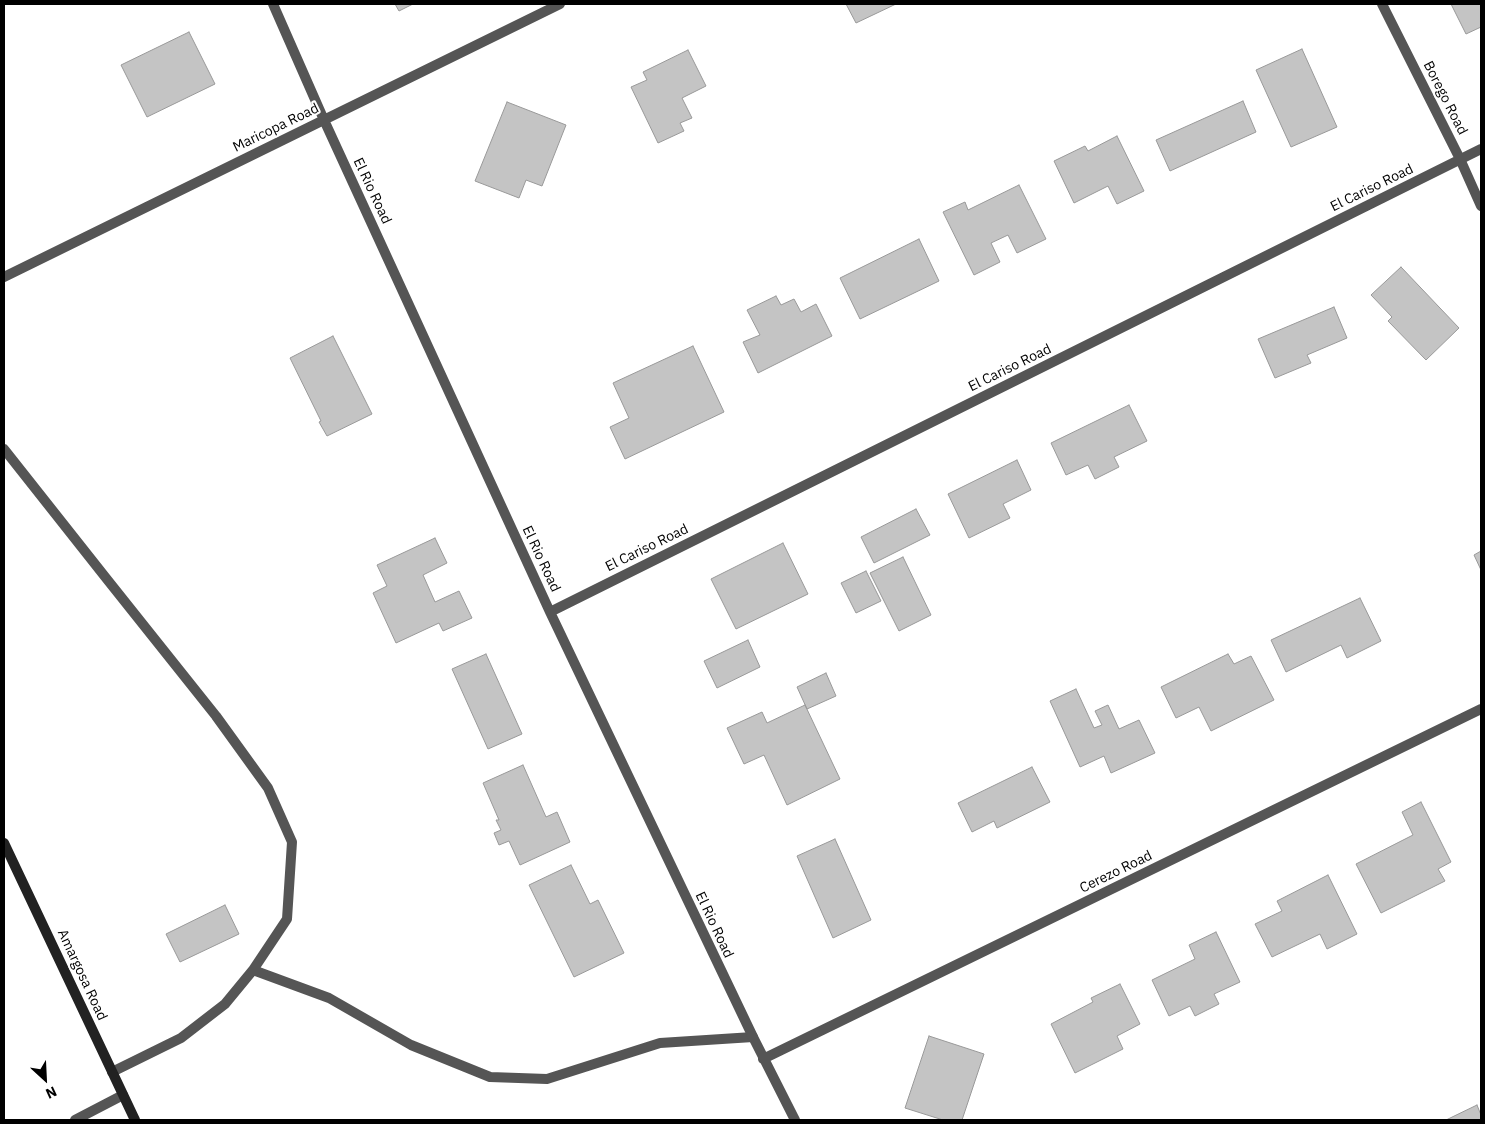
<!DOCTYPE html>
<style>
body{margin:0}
#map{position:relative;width:1485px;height:1124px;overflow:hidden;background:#fff;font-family:"IBM Plex Sans",sans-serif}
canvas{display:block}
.frame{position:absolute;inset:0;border:5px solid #000;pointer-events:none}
.north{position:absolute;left:20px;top:1054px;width:50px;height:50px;-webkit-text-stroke:4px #fff;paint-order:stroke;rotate:155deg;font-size:14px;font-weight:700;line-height:20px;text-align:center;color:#000}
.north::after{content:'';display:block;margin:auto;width:18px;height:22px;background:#000;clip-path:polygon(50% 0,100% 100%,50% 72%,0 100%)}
</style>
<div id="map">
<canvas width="1485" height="1124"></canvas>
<div class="frame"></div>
<div class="north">N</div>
</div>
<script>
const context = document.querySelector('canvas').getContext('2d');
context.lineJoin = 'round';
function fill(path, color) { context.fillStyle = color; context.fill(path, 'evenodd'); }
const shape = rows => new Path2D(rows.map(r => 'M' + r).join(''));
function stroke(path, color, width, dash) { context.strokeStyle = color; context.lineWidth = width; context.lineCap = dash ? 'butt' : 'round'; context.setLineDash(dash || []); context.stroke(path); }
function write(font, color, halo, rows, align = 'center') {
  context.font = font + ' "IBM Plex Sans",sans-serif'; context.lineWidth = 4; context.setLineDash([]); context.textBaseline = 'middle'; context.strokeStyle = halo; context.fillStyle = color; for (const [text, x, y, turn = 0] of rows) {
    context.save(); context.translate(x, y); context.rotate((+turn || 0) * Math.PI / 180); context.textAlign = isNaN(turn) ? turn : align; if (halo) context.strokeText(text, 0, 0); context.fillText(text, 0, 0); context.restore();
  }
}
const building = shape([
 [395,4,413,4,399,11,395,4],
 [846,4,896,4,856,23,846,4],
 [1451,4,1481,4,1481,27,1466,34,1451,4],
 [189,32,215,84,147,117,121,65,189,32],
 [1302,49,1337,127,1291,147,1256,70,1302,49],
 [688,50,706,86,682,98,692,118,680,123,684,131,658,143,631,87,647,80,643,72,688,50],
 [1243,101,1256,132,1170,171,1156,140,1243,101],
 [507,102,566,125,542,186,526,180,519,198,475,181,507,102],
 [1117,136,1144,191,1117,204,1108,186,1074,203,1054,161,1085,146,1088,151,1117,136],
 [1019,185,1046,239,1017,253,1008,235,991,243,1000,262,974,275,943,212,965,202,968,210,1019,185],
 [919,239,939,281,860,319,840,278,919,239],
 [1401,267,1459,328,1426,360,1388,321,1392,317,1371,295,1401,267],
 [776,296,781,305,794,299,801,312,816,304,832,336,758,373,743,342,760,335,747,310,776,296],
 [1334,307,1347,338,1307,355,1311,363,1275,378,1258,339,1334,307],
 [333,336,372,414,327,436,319,422,321,421,290,358,333,336],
 [693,346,724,412,625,459,610,427,629,418,613,383,693,346],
 [1129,405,1147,441,1114,457,1119,467,1095,479,1088,465,1066,475,1051,443,1129,405],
 [1017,460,1031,490,1003,504,1010,518,969,538,948,494,1017,460],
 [916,509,930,535,874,563,861,537,916,509],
 [435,538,447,563,423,575,435,602,459,591,472,618,443,631,439,623,396,643,373,593,387,586,377,565,435,538],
 [783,543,808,594,736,629,711,579,783,543],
 [1481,551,1481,570,1474,555,1481,551],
 [903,557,931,615,899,631,870,573,903,557],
 [866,571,881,601,856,613,841,583,866,571],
 [1360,598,1381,641,1347,658,1341,645,1286,672,1271,640,1360,598],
 [748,640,760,667,717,688,704,661,748,640],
 [486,654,522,734,488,749,452,669,486,654],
 [1228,654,1234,664,1251,656,1274,700,1211,731,1199,707,1176,718,1161,687,1228,654],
 [826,673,836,696,807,709,797,687,826,673],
 [1076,689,1094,728,1102,725,1095,711,1108,705,1119,729,1139,720,1155,753,1111,773,1104,756,1080,767,1050,701,1076,689],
 [805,705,840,779,787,805,764,755,744,764,727,728,762,712,767,723,805,705],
 [523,765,546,817,557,812,570,842,520,865,509,841,499,845,494,833,501,830,496,820,499,820,483,783,523,765],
 [1032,767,1050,802,997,828,994,821,972,832,958,803,1032,767],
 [1421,802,1451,862,1438,869,1445,881,1381,913,1356,864,1413,835,1402,812,1421,802],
 [835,839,871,920,833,938,797,856,835,839],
 [571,865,590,904,598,900,624,953,574,977,529,885,571,865],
 [1328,875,1357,934,1327,949,1320,934,1272,957,1255,924,1282,911,1277,901,1328,875],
 [225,905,239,934,180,962,166,934,225,905],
 [1216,932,1240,982,1214,994,1219,1004,1195,1016,1190,1006,1169,1016,1152,980,1195,959,1189,945,1216,932],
 [1120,984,1140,1024,1117,1036,1123,1049,1075,1073,1051,1024,1093,1002,1091,998,1120,984],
 [929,1036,984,1054,962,1120,943,1120,905,1108,929,1036],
 [1477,1105,1481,1115,1481,1120,1446,1120,1477,1105]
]);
const lane = shape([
 [4,449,106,578,216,716,268,788,292,842,287,919,253,970,329,998,411,1045,490,1077,547,1079,660,1043,753,1037],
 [112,1072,181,1038,225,1004,253,970],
 [75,1120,123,1095]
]);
const street = shape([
 [273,4,324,120,550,612,753,1037,795,1120],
 [1382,4,1460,159,1481,206],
 [4,277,560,4],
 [550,612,1481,149],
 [763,1059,1481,709]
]);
const secondary = shape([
 [4,843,135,1120]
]);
const streetNames = [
 ["Borego Road",1445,98,63],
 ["Maricopa Road",276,128,-26],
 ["El Cariso Road",1372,188,-26],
 ["El Rio Road",372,191,65],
 ["El Cariso Road",1010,368,-26],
 ["El Cariso Road",647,548,-26],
 ["El Rio Road",541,559,65],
 ["Cerezo Road",1116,872,-26],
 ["El Rio Road",714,925,65],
 ["Amargosa Road",82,975,65]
];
fill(building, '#c4c4c4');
stroke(building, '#999', 1);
stroke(lane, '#555', 10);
stroke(street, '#555', 10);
stroke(secondary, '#222', 10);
write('14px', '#000', '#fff', streetNames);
</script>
